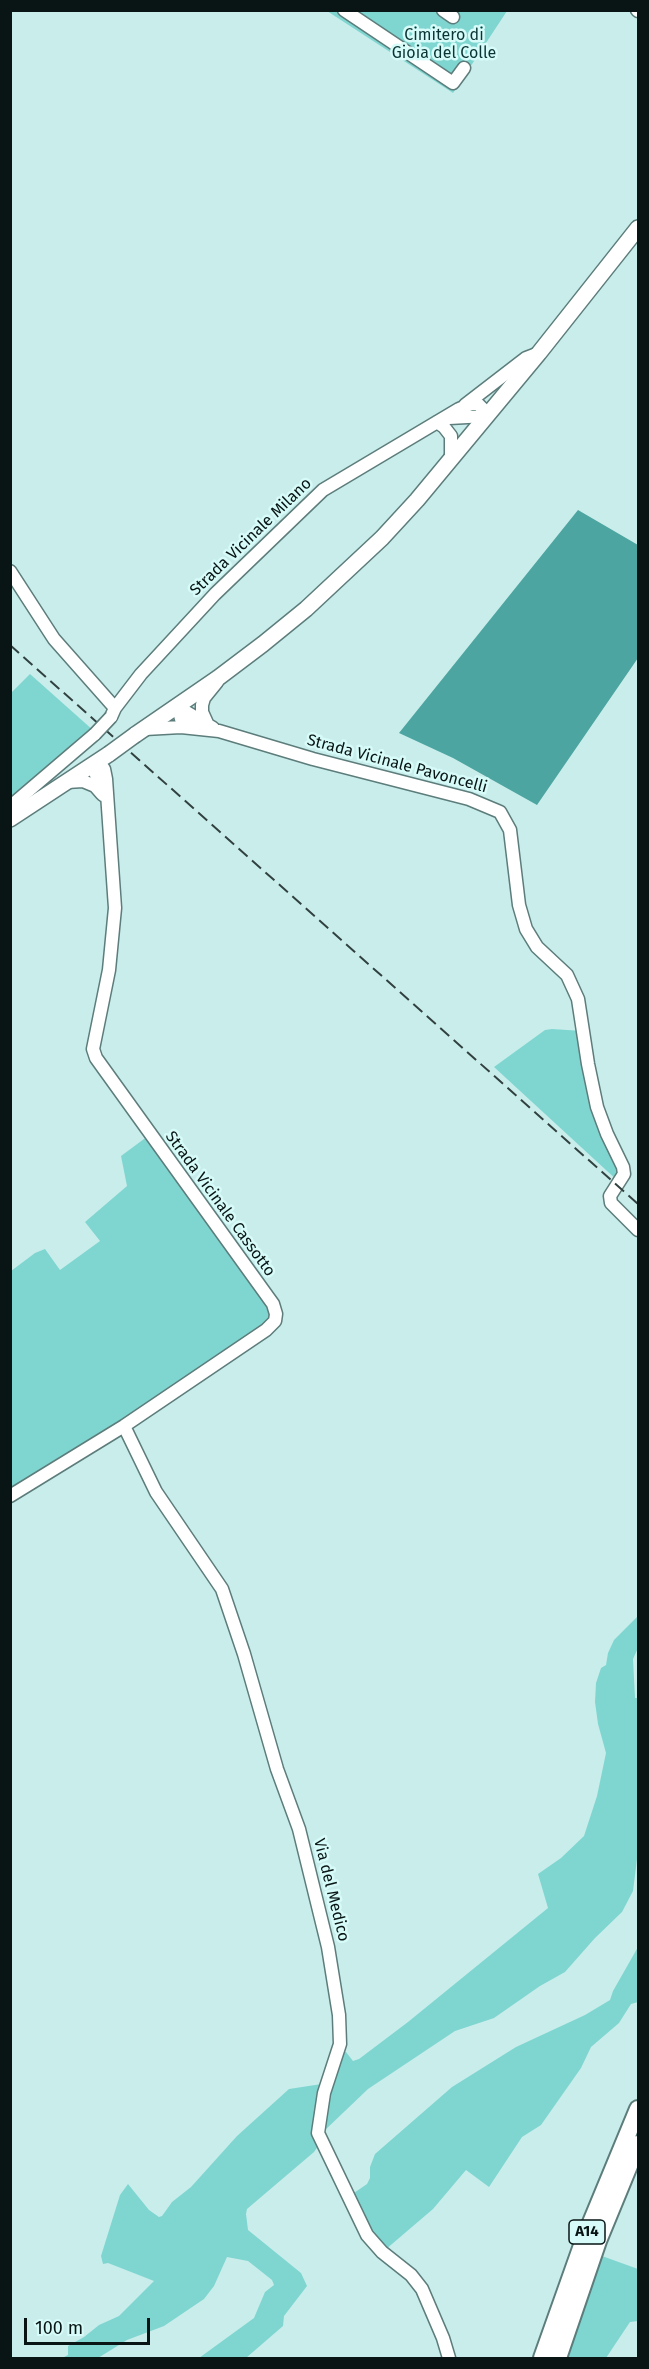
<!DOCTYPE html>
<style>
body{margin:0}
#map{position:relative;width:649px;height:2369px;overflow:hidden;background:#c9edeb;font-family:"Fira Sans",sans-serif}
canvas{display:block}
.frame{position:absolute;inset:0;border:12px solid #081514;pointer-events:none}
.scale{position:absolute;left:24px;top:2318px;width:126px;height:27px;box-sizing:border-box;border:3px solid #081514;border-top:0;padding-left:8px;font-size:18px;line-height:21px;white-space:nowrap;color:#081514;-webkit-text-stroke:4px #d6fbf8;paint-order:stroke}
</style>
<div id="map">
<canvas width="649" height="2369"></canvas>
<div class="frame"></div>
<div class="scale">100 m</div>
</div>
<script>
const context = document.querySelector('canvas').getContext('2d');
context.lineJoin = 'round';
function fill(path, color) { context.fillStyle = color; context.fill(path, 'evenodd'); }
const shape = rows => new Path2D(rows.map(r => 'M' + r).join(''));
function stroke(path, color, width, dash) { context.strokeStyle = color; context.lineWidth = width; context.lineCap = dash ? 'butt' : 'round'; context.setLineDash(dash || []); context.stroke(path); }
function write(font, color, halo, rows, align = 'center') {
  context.font = font + ' "Fira Sans",sans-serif'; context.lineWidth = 5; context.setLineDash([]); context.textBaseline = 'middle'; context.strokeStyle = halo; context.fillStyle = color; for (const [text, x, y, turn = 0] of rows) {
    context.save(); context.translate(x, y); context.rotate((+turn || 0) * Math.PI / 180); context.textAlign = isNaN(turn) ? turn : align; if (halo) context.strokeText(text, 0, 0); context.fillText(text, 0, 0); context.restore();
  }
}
const green = shape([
 [327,11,507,11,453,93],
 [30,674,94,731,11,804,11,693],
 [552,1029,582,1031,588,1071,621,1168,619,1182,494,1067,545,1030],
 [148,1136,272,1308,269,1325,11,1499,11,1271,35,1253,45,1249,60,1270,100,1241,85,1222,127,1186,121,1156],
 [638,1616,638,1648,633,1659,635,1698,638,1698,638,1851,633,1891,622,1912,595,1938,565,1972,540,1986,494,2018,455,2031,368,2089,323,2132,327,2103,342,2051,346,2052,353,2061,359,2059,408,2022,548,1908,538,1874,561,1858,584,1836,597,1796,606,1753,598,1724,595,1702,596,1683,601,1668,606,1665,608,1653,614,1640],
 [638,1947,638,2002,631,2004,619,2023,591,2047,581,2068,541,2125,522,2137,489,2187,466,2170,433,2209,385,2250,373,2237,351,2195,367,2184,370,2178,370,2167,375,2154,452,2087,516,2047,585,2015,610,2000,613,1991],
 [328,2083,321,2142,314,2152,247,2209,246,2214,248,2230,301,2273,307,2286,284,2316,283,2326,246,2358,199,2358,254,2318,265,2292,274,2285,272,2280,248,2261,227,2257,214,2286,204,2299,164,2326,127,2340,98,2358,62,2358,68,2355,68,2346,84,2337,99,2325,119,2316,154,2281,108,2263,103,2264,101,2256,120,2195,128,2184,149,2210,159,2217,162,2216,172,2202,191,2187,237,2136,289,2089],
 [602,2256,638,2269,638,2321,630,2322,606,2358,568,2358]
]);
const water = shape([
 [578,510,638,545,638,658,537,805,453,758,399,733]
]);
const minor = shape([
 [344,10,453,83,464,68],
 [443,10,453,17],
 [637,10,638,11],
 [465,405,526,358,539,353],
 [449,418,486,416],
 [437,422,444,427,451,436,451,459],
 [10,571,54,639,115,708],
 [111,717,115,708,141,674,215,594,323,490,459,409,471,404,478,404,488,414],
 [207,723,202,712,202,705,204,698,217,682],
 [194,726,181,719,178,707,213,728],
 [145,729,181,727,219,731,313,759,469,799,500,812,510,830,519,905,526,929,537,947,567,975,578,999,588,1064,597,1107,607,1134,623,1167,624,1174,610,1196,611,1203,638,1230],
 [98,761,95,772,103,795],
 [67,782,83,781,95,786,102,794],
 [10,810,13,804,95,734],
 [124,1426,156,1492,222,1589,244,1654,277,1769,299,1829,328,1947,339,2015,340,2044,324,2093,318,2133,367,2235,382,2252,411,2275,422,2289,443,2338,449,2358],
 [10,1496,124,1426,266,1330,275,1321,276,1314,273,1304,96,1058,93,1049,109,970,115,908,106,779,104,769,98,761]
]);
const major = shape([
 [135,735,218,678,263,644,306,609,382,538,417,500,539,353,638,228],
 [10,819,109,754]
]);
const highway = shape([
 [542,2358,585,2237,638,2109],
 [558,2358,598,2241,638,2144]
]);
const rail = shape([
 [10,645,638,1204]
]);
const minorBridge = shape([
 [95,734,111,717]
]);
const majorBridge = shape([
 [109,754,135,735]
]);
const shields = [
 [587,2232,36]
];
const shieldNames = [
 ["A14",587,2232]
];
const parkNames = [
 ["Cimitero di",444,36],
 ["Gioia del Colle",444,54]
];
const streetNames = [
 ["Strada Vicinale Milano",251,537,-44],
 ["Strada Vicinale Pavoncelli",397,764,15],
 ["Strada Vicinale Cassotto",220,1204,54],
 ["Via del Medico",331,1890,76]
];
fill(green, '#7fd6d1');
fill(water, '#4da5a1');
stroke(minor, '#5c7d7b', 15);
stroke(major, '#5c7d7b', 18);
stroke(highway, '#5c7d7b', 20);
stroke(minor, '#fff', 12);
stroke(major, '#fff', 15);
stroke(highway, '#fff', 16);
stroke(rail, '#304140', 2, [12, 6]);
stroke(minorBridge, '#5c7d7b', 15, []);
stroke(majorBridge, '#5c7d7b', 18, []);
stroke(minorBridge, '#fff', 12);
stroke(majorBridge, '#fff', 15);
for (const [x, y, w] of shields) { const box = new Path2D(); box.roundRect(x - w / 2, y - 12, w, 24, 4.5); context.fillStyle = '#d6fbf8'; context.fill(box); stroke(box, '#081514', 1.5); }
write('bold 15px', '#081514', null, shieldNames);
write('16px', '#0a3534', '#d6fbf8', parkNames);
write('16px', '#081514', '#d6fbf8', streetNames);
</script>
